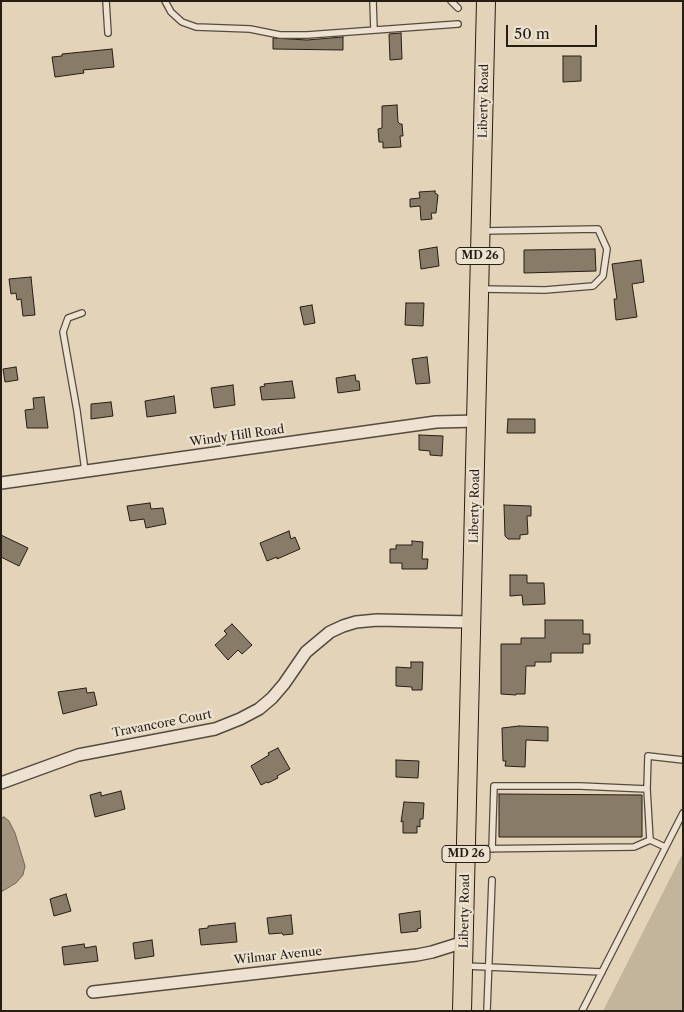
<!DOCTYPE html>
<style>
body{margin:0}
#map{position:relative;width:684px;height:1012px;overflow:hidden;background:#e3d3b8;font-family:"Libre Caslon Text",serif}
canvas{display:block}
.frame{position:absolute;inset:0;border:2px solid #261e14;pointer-events:none}
.scale{position:absolute;left:506px;top:25px;width:91px;height:22px;box-sizing:border-box;border:2px solid #261e14;border-top:0;padding-left:6px;font-size:15px;line-height:18px;white-space:nowrap;color:#261e14;-webkit-text-stroke:4px #ede2d1;paint-order:stroke}
</style>
<div id="map">
<canvas width="684" height="1012"></canvas>
<div class="frame"></div>
<div class="scale">50 m</div>
</div>
<script>
const context = document.querySelector('canvas').getContext('2d');
context.lineJoin = 'round';
function fill(path, color) { context.fillStyle = color; context.fill(path, 'evenodd'); }
const shape = rows => new Path2D(rows.map(r => 'M' + r).join(''));
function stroke(path, color, width, dash) { context.strokeStyle = color; context.lineWidth = width; context.lineCap = dash ? 'butt' : 'round'; context.setLineDash(dash || []); context.stroke(path); }
function write(font, color, halo, rows, align = 'center') {
  context.font = font + ' "Libre Caslon Text",serif'; context.lineWidth = 4.5; context.setLineDash([]); context.textBaseline = 'middle'; context.strokeStyle = halo; context.fillStyle = color; for (const [text, x, y, turn = 0] of rows) {
    context.save(); context.translate(x, y); context.rotate((+turn || 0) * Math.PI / 180); context.textAlign = isNaN(turn) ? turn : align; if (halo) context.strokeText(text, 0, 0); context.fillText(text, 0, 0); context.restore();
  }
}
const green = shape([
 [683,853,683,1011,603,1011]
]);
const water = shape([
 [4,817,9,821,15,833,25,866,23,875,16,883,1,892,1,818,4,817]
]);
const building = shape([
 [401,33,402,59,390,60,389,34,401,33],
 [343,37,343,50,273,49,273,38,307,40,343,37],
 [112,49,114,67,83,70,84,73,55,77,52,57,62,56,62,54,112,49],
 [563,56,581,56,581,81,563,82,563,56],
 [397,105,398,122,400,124,402,124,403,136,400,136,401,147,383,148,383,142,379,142,378,129,382,128,382,106,397,105],
 [435,191,435,193,438,195,436,213,431,213,432,219,421,220,420,206,410,207,410,199,420,198,419,192,435,191],
 [437,247,439,266,421,269,419,250,437,247],
 [595,249,596,271,524,273,524,250,595,249],
 [641,260,644,282,632,284,637,317,616,320,614,299,617,299,612,264,641,260],
 [31,277,35,315,23,316,21,299,17,300,16,293,11,294,9,279,31,277],
 [406,303,424,303,423,326,405,325,406,303],
 [312,305,315,323,304,325,300,307,312,305],
 [427,357,430,383,416,384,412,359,427,357],
 [16,367,18,380,5,382,3,369,16,367],
 [355,375,356,381,359,381,360,390,338,393,336,378,355,375],
 [292,381,295,398,262,400,260,387,265,386,264,384,292,381],
 [233,385,235,405,214,408,211,388,233,385],
 [174,396,176,413,147,417,145,401,174,396],
 [44,397,48,428,27,428,25,410,34,409,33,398,44,397],
 [111,402,113,416,91,419,91,404,111,402],
 [508,419,535,419,535,433,507,433,508,419],
 [419,435,443,436,442,456,430,455,430,451,419,450,419,435],
 [150,503,151,509,163,508,166,524,146,528,144,519,130,521,127,506,150,503],
 [504,505,531,506,531,516,527,516,528,534,520,535,520,539,508,539,505,536,504,505],
 [289,531,291,539,295,537,300,549,277,559,277,557,267,561,260,543,289,531],
 [1,535,28,548,19,566,1,557,1,535],
 [412,541,423,542,422,559,428,559,427,569,402,569,402,563,390,563,390,549,396,549,396,545,412,545,412,541],
 [510,575,527,575,527,583,544,583,545,604,523,605,522,595,510,596,510,575],
 [545,620,583,620,583,634,590,634,590,644,583,644,583,653,551,653,551,662,535,662,535,666,526,666,525,694,516,694,516,695,501,694,501,644,521,644,521,638,545,638,545,620],
 [232,624,252,645,242,654,238,650,228,660,215,645,227,634,224,631,232,624],
 [411,662,423,662,422,690,412,690,412,687,396,686,396,667,411,668,411,662],
 [86,688,87,693,94,692,97,705,63,714,58,692,86,688],
 [519,726,548,727,548,741,526,740,525,767,505,766,506,761,503,761,502,728,519,726],
 [278,748,290,769,277,776,278,778,268,783,267,782,261,785,251,766,269,755,268,753,278,748],
 [396,760,419,761,418,778,396,777,396,760],
 [121,791,125,809,95,817,90,795,101,792,101,796,121,791],
 [499,794,642,795,642,837,499,837,499,794],
 [404,802,424,803,423,819,420,819,420,827,417,826,417,833,403,833,403,821,401,822,404,802],
 [66,894,71,911,54,916,50,899,66,894],
 [420,911,421,928,417,929,418,931,401,933,399,914,420,911],
 [291,915,293,934,283,935,282,933,269,934,267,918,291,915],
 [235,923,237,942,201,945,199,929,208,928,208,926,235,923],
 [152,940,154,956,135,959,133,943,152,940],
 [84,944,85,948,96,946,98,961,64,965,62,947,84,944]
]);
const lane = shape([
 [106,1,108,33],
 [165,1,171,12,182,22,196,27,250,29,280,35,307,35,458,24],
 [373,1,374,30],
 [451,1,458,8],
 [481,289,545,290,593,286,603,276,607,249,598,229,483,231],
 [82,313,68,318,63,332,77,411,85,471],
 [650,840,665,847],
 [467,849,634,847,650,840,647,789,648,756,683,760],
 [492,849,494,786,580,786,647,789],
 [465,966,602,972],
 [487,1011,492,880],
 [582,1011,683,813]
]);
const street = shape([
 [1,483,436,422,477,421],
 [1,783,78,755,215,729,240,719,259,709,272,698,284,684,306,652,330,632,343,626,356,622,377,620,472,622],
 [93,992,417,955,432,952,464,942]
]);
const primary = shape([
 [462,1011,486,1]
]);
const shields = [
 [480,256,48],
 [466,854,48]
];
const shieldNames = [
 ["MD 26",480,256],
 ["MD 26",466,854]
];
const streetNames = [
 ["Liberty Road",484,101,-89],
 ["Windy Hill Road",237,436,-8],
 ["Liberty Road",475,506,-89],
 ["Travancore Court",162,724,-11],
 ["Liberty Road",465,911,-89],
 ["Wilmar Avenue",278,956,-6]
];
fill(green, '#c3b49c');
fill(water, '#a39580');
stroke(water, '#716555', 1);
fill(building, '#887c69');
stroke(building, '#261e14', 1);
stroke(lane, '#554b3d', 8);
stroke(street, '#554b3d', 14);
stroke(primary, '#261e14', 20);
stroke(lane, '#ede2d1', 5.5);
stroke(street, '#ede2d1', 11);
stroke(primary, '#e3d3b8', 18);
for (const [x, y, w] of shields) { const box = new Path2D(); box.roundRect(x - w / 2, y - 8.5, w, 17, 4); context.fillStyle = '#ede2d1'; context.fill(box); stroke(box, '#261e14', 1); }
write('bold 11px', '#261e14', null, shieldNames);
write('12px', '#261e14', '#ede2d1', streetNames);
</script>
